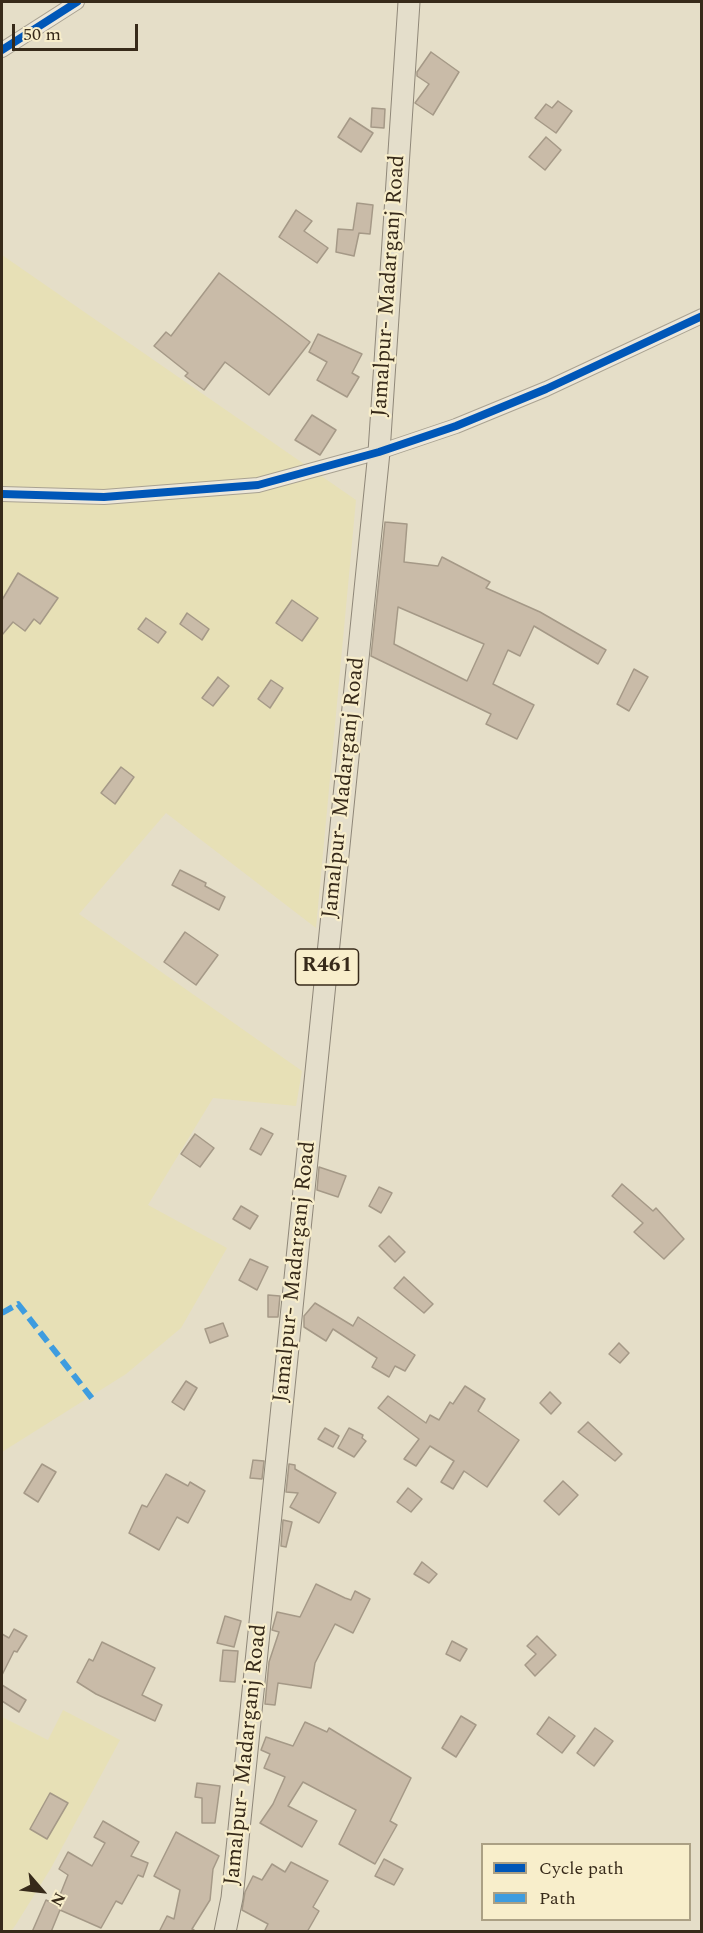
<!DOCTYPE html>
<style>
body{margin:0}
#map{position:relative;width:703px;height:1933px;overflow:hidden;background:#e5dec8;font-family:Spectral,serif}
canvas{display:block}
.frame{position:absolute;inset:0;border:3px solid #372a1a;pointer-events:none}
.legend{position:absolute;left:481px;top:1843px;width:210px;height:78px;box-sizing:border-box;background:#f8eecb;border:2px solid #aba084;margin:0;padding:8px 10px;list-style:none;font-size:18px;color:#372a1a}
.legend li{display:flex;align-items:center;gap:12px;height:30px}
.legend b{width:30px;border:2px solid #aba084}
.north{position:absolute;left:12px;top:1861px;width:60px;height:60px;-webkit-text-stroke:4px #f8eecb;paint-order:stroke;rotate:118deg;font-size:16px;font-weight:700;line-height:24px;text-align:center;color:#372a1a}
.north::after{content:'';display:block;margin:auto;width:21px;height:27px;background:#372a1a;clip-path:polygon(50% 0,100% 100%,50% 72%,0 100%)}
.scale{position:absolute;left:12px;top:24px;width:126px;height:27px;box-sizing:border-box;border:3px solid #372a1a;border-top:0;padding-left:8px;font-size:18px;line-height:21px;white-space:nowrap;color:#372a1a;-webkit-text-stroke:4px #f8eecb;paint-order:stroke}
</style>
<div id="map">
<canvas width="703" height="1933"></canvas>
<div class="frame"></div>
<ul class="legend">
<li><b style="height:8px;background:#0057b8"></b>Cycle path</li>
<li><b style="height:8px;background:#3e9cdf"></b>Path</li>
</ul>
<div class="north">N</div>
<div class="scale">50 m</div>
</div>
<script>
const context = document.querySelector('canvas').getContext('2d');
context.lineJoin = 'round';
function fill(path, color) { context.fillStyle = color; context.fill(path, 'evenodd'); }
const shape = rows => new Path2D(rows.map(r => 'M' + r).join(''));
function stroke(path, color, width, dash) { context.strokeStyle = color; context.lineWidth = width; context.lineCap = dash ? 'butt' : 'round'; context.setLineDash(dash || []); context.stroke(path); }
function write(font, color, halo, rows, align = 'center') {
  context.font = font + ' Spectral,serif'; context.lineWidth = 4.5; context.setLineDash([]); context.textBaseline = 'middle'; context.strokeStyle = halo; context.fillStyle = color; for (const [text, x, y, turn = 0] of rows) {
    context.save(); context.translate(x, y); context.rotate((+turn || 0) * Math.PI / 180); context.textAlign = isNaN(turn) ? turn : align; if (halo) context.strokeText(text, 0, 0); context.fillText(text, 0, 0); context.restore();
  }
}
const farmland = shape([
 [2,255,356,500,316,928,166,813,79,914,302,1071,296,1106,213,1098,148,1205,227,1248,181,1328,126,1374,2,1452],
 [63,1710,120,1740,51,1868,15,1926,10,1932,2,1931,2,1717,48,1740]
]);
const building = shape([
 [431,52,459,72,433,115,415,103,429,84,417,76,417,72,431,52],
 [558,101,572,111,556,133,535,118,546,104,552,108,558,101],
 [372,108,385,109,384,128,371,127,372,108],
 [350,118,373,133,361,152,338,137,350,118],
 [546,137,561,150,545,170,529,157,546,137],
 [357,203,373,205,370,234,359,233,354,256,336,252,338,229,353,230,357,203],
 [296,210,312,221,304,231,328,248,317,263,279,237,296,210],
 [219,273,310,342,269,395,225,362,204,390,185,376,188,373,154,346,166,332,171,336,219,273],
 [318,334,362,354,352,373,359,377,347,397,317,380,327,362,309,352,318,334],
 [312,415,336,430,320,455,295,440,312,415],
 [385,522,407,524,404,562,438,566,442,557,490,582,486,588,540,612,606,650,598,664,534,626,520,656,508,650,493,684,534,705,517,739,486,724,491,714,371,656,385,522],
 [398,607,484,644,467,681,394,644,398,607],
 [18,573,58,598,40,624,34,619,25,631,13,622,2,635,2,600,18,573],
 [292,600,318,618,302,641,276,623,292,600],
 [187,613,209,629,202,640,180,624,187,613],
 [146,618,166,632,158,643,138,629,146,618],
 [634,669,648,677,629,711,617,704,634,669],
 [218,677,229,686,213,706,202,698,218,677],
 [271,680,283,688,270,708,258,699,271,680],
 [121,767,134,777,115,804,101,793,121,767],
 [180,870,206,883,205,886,225,897,219,910,172,885,180,870],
 [185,932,218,955,196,985,164,962,185,932],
 [261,1128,273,1134,261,1155,250,1149,261,1128],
 [195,1134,214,1148,200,1167,181,1154,195,1134],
 [319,1167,346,1176,338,1197,317,1190,319,1167],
 [622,1184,653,1211,656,1208,684,1239,664,1259,634,1232,643,1223,612,1196,622,1184],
 [379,1187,392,1193,381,1213,369,1206,379,1187],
 [241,1206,258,1216,250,1229,233,1219,241,1206],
 [389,1236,405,1252,395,1262,379,1246,389,1236],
 [250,1259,268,1267,257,1290,239,1280,250,1259],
 [404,1277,433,1304,424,1313,394,1288,404,1277],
 [268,1295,280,1296,278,1317,268,1317,268,1295],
 [315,1303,353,1326,358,1317,415,1355,405,1371,395,1366,389,1377,372,1367,377,1358,333,1329,326,1341,304,1327,304,1316,315,1303],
 [223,1323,228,1336,210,1343,205,1329,223,1323],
 [619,1343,629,1353,620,1363,609,1354,619,1343],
 [186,1381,197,1388,184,1410,172,1402,186,1381],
 [465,1386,485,1399,478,1411,519,1440,487,1487,464,1471,453,1489,441,1482,454,1461,430,1446,416,1466,404,1459,419,1439,378,1408,388,1396,426,1423,430,1415,439,1420,450,1402,453,1404,465,1386],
 [550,1392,561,1403,551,1414,540,1403,550,1392],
 [588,1422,622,1454,615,1461,578,1432,588,1422],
 [325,1428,339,1436,333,1447,318,1439,325,1428],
 [349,1428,363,1435,362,1438,366,1441,354,1457,338,1448,349,1428],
 [253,1460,264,1461,262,1479,250,1478,253,1460],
 [42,1464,56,1472,38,1502,24,1493,42,1464],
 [289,1464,295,1465,295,1469,336,1493,319,1523,290,1507,298,1493,286,1492,289,1464],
 [166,1474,188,1486,190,1482,205,1491,188,1523,177,1517,159,1550,129,1533,142,1505,147,1507,166,1474],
 [563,1481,578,1495,559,1515,544,1501,563,1481],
 [408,1488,422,1499,411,1512,397,1502,408,1488],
 [283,1520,292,1522,286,1547,281,1546,283,1520],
 [422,1562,437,1574,429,1583,414,1574,422,1562],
 [316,1584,345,1598,351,1600,355,1591,370,1599,353,1633,335,1624,315,1663,311,1688,278,1683,275,1705,265,1704,269,1662,279,1632,272,1630,277,1612,300,1617,316,1584],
 [225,1616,241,1621,234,1647,217,1643,225,1616],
 [14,1629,27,1636,17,1652,14,1651,2,1675,2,1634,9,1638,14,1629],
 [537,1636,556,1655,535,1676,525,1665,536,1654,527,1646,537,1636],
 [452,1641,467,1649,460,1661,446,1654,452,1641],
 [102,1642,155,1668,142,1695,162,1705,155,1721,96,1694,77,1682,89,1659,93,1661,102,1642],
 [223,1650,238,1651,235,1682,220,1681,223,1650],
 [2,1685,26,1700,19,1712,2,1701,2,1685],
 [461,1716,476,1725,456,1757,442,1748,461,1716],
 [549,1717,575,1736,562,1753,537,1734,549,1717],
 [305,1722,327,1732,329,1728,411,1778,390,1821,397,1825,375,1864,339,1844,356,1810,303,1782,288,1806,317,1821,302,1847,260,1823,273,1804,285,1777,264,1768,270,1754,261,1750,266,1737,293,1746,305,1722],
 [595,1728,613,1741,594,1766,577,1753,595,1728],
 [197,1783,220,1786,215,1823,202,1823,202,1798,195,1797,197,1783],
 [50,1793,68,1803,47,1839,30,1829,50,1793],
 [103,1821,139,1842,131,1856,148,1863,143,1877,138,1875,122,1904,116,1901,101,1928,60,1910,51,1932,32,1932,46,1900,56,1905,68,1875,59,1869,68,1852,92,1866,105,1843,94,1837,103,1821],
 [176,1832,219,1856,213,1869,210,1900,192,1929,197,1932,159,1932,167,1916,174,1919,180,1890,154,1876,176,1832],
 [384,1859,403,1869,394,1885,375,1876,384,1859],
 [291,1862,328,1881,313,1907,319,1911,307,1932,264,1932,268,1924,242,1910,245,1892,253,1876,262,1880,272,1864,285,1872,291,1862]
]);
const minor = shape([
 [2,50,77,2],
 [2,494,104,497,258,485,379,452,456,426,546,389,702,316]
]);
const primary = shape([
 [225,1932,232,1898,379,452,409,2]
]);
const quiet = shape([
 [2,1313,18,1304,94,1401]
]);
const cycleway = shape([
 [2,50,77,2],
 [2,494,104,497,258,485,379,452,456,426,546,389,702,316]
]);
const shields = [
 [327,967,63]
];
const shieldNames = [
 ["R461",327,967]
];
const streetNames = [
 ["Jamalpur- Madarganj Road",390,286,-86],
 ["Jamalpur- Madarganj Road",345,788,-84],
 ["Jamalpur- Madarganj Road",296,1272,-84],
 ["Jamalpur- Madarganj Road",247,1755,-84]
];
fill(farmland, '#e7e0b6');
fill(building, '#c9bba8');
stroke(building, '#a59987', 1.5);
stroke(minor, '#a9a292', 16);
stroke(primary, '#8f8778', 23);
stroke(minor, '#ece7da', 14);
stroke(primary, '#e4decb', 21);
stroke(quiet, '#3e9cdf', 6, [12, 6]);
stroke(cycleway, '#0057b8', 8);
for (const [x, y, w] of shields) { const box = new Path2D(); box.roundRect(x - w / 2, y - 18, w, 36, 4.5); context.fillStyle = '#f8eecb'; context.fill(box); stroke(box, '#372a1a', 1.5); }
write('bold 21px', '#372a1a', null, shieldNames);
write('22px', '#372a1a', '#f8eecb', streetNames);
</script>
